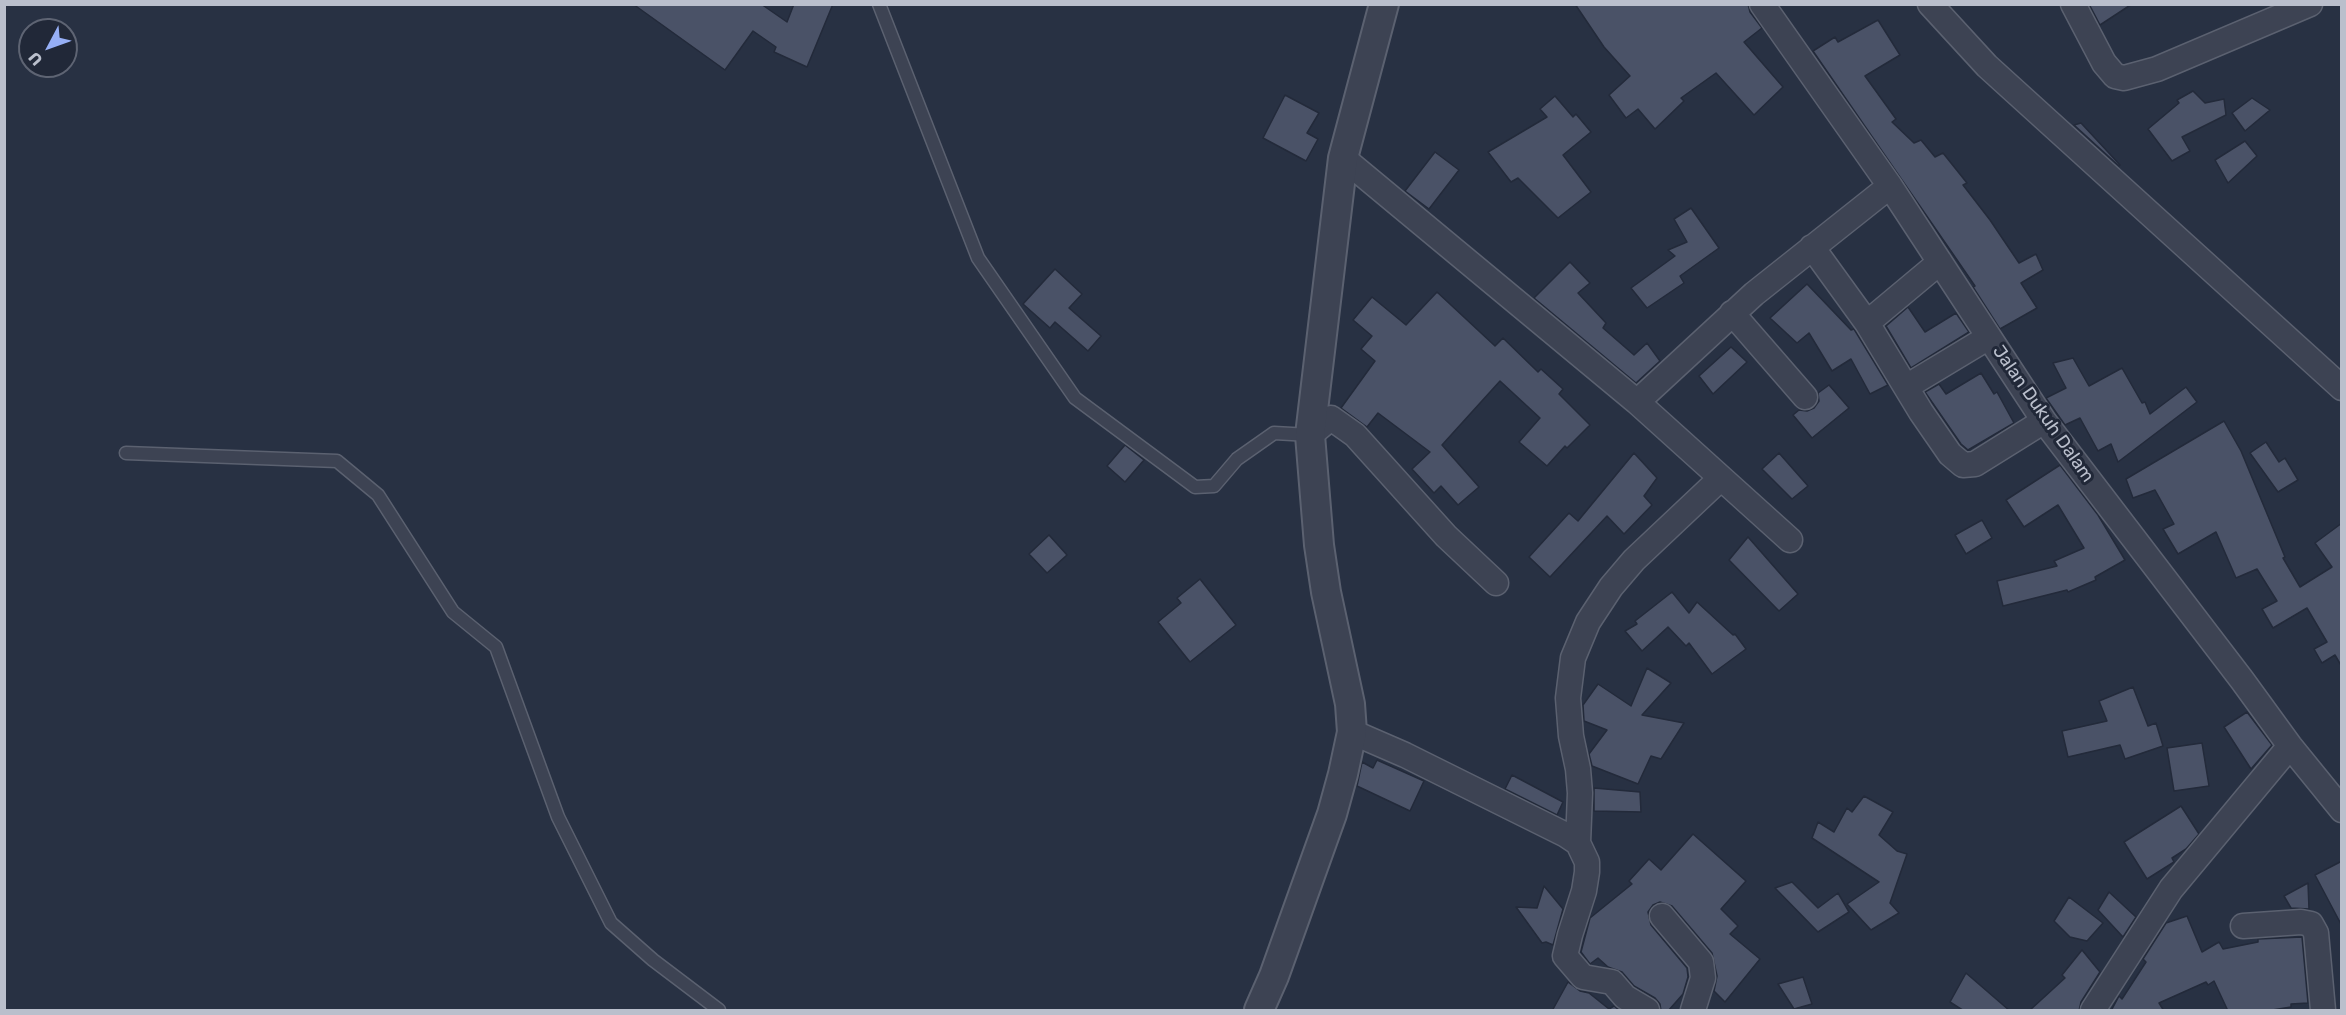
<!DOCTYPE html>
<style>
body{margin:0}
#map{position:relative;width:2346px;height:1015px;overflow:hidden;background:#283143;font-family:Rubik,sans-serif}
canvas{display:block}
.frame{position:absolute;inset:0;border:6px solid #babfcc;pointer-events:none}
.north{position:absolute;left:18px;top:18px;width:60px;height:60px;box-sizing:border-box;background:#212838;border:2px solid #5e6473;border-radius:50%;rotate:229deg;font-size:16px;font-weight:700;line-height:24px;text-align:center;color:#babfcc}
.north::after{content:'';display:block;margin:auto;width:21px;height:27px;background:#96aff6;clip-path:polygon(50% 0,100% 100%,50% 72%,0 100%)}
</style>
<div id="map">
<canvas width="2346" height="1015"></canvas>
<div class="frame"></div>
<div class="north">U</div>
</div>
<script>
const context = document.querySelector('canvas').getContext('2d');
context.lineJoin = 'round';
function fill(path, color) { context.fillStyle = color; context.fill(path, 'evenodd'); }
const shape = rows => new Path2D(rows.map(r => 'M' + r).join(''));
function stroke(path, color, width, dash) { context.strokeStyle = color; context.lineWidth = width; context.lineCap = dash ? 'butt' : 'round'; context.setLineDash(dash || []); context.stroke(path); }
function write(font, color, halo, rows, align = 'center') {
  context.font = font + ' Rubik,sans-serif'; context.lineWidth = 6; context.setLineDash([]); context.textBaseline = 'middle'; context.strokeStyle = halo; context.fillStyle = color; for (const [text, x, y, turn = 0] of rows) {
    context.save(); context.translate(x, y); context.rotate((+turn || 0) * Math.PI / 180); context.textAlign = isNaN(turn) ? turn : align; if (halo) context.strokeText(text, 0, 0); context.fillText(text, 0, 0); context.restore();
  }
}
const building = shape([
 [633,4,761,4,787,22,794,4,833,4,807,67,774,52,776,47,753,31,725,70,633,4],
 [1575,4,1748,4,1750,12,1762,28,1744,42,1783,87,1754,115,1716,73,1681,98,1684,101,1655,129,1638,109,1626,118,1609,95,1630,76,1604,47,1575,4],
 [2089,4,2132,4,2100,25,2089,4],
 [1878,20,1900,55,1865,76,1896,119,1892,122,1914,143,1921,140,1935,157,1943,153,1967,183,1963,185,1990,220,2019,263,2036,254,2043,270,2021,283,2037,308,2000,329,1973,287,1975,286,1813,51,1835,37,1838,42,1878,20],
 [2193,91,2205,103,2224,99,2226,115,2182,137,2190,151,2172,161,2148,129,2179,103,2177,100,2193,91],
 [1285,95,1319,113,1307,133,1318,139,1306,161,1263,138,1285,95],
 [1555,96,1573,117,1576,114,1591,132,1563,155,1591,192,1558,218,1518,178,1511,182,1488,152,1547,117,1540,109,1555,96],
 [2252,98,2270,110,2245,131,2232,113,2252,98],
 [2081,123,2120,165,2119,166,2074,125,2081,123],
 [2245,141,2257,156,2228,183,2215,160,2245,141],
 [1435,152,1459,170,1429,209,1405,191,1435,152],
 [1691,208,1719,248,1680,276,1684,283,1647,308,1631,288,1675,256,1668,250,1687,242,1674,219,1691,208],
 [1570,262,1590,283,1578,293,1606,323,1603,328,1634,355,1647,343,1660,361,1636,383,1534,298,1570,262],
 [1055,269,1082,294,1069,308,1101,336,1088,351,1055,322,1050,328,1023,304,1055,269],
 [1807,284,1851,330,1854,329,1888,385,1870,394,1851,359,1832,371,1809,333,1797,343,1770,318,1807,284],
 [1437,292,1495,346,1503,338,1538,372,1541,369,1563,389,1559,394,1590,425,1567,448,1565,446,1547,466,1519,442,1540,418,1500,381,1442,445,1479,487,1458,505,1441,486,1434,493,1412,469,1430,452,1378,413,1367,427,1341,408,1375,361,1361,349,1372,336,1353,320,1372,297,1406,325,1437,292],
 [1908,307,1925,332,1956,313,1969,332,1911,368,1886,326,1908,307],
 [1731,347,1747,362,1713,394,1699,376,1731,347],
 [2073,358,2089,386,2122,368,2142,403,2145,402,2150,414,2186,387,2197,402,2118,462,2111,444,2098,451,2080,418,2065,425,2046,398,2066,388,2053,363,2073,358],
 [1981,373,1994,394,1997,392,2014,423,1968,450,1961,444,1925,392,1939,384,1946,394,1981,373],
 [1829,385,1849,408,1812,438,1793,415,1799,410,1807,411,1814,408,1819,401,1818,393,1829,385],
 [2224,421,2241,451,2285,557,2283,558,2300,587,2332,567,2315,543,2342,523,2342,667,2335,655,2322,663,2314,649,2327,642,2307,608,2273,628,2262,609,2277,601,2257,569,2236,578,2216,532,2178,554,2163,529,2174,524,2155,490,2133,498,2126,479,2224,421],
 [2266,442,2279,462,2285,458,2298,480,2278,492,2250,453,2266,442],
 [1125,445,1144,460,1125,482,1107,466,1125,445],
 [1634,453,1657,478,1644,496,1652,505,1624,534,1607,516,1550,577,1529,557,1569,513,1578,521,1634,453],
 [1779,453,1808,486,1792,499,1762,469,1779,453],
 [2060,465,2098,515,2125,560,2095,577,2096,580,2068,592,2067,590,2003,606,1997,581,2057,566,2054,561,2084,548,2058,505,2024,527,2006,500,2060,465],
 [1982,520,1992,538,1966,554,1955,535,1982,520],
 [1049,535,1067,555,1047,573,1029,554,1049,535],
 [1748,537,1798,594,1779,611,1729,560,1748,537],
 [1200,579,1236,625,1190,662,1158,622,1181,603,1177,598,1200,579],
 [1672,592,1689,613,1697,602,1733,635,1735,634,1746,649,1712,674,1689,643,1686,646,1668,627,1642,651,1625,631,1637,624,1635,621,1672,592],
 [1647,668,1671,683,1642,715,1684,723,1661,759,1651,756,1638,784,1592,766,1589,754,1607,730,1584,721,1583,705,1598,684,1631,706,1647,668],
 [2133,687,2148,726,2156,723,2163,746,2125,759,2120,745,2068,757,2062,731,2107,721,2099,701,2133,687],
 [2247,712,2272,745,2251,769,2224,727,2247,712],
 [2202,743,2209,786,2174,791,2167,748,2202,743],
 [1377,760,1424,781,1410,811,1357,786,1362,762,1373,768,1377,760],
 [1512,775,1563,802,1557,815,1505,789,1512,775],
 [1594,788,1640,792,1641,812,1594,811,1594,788],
 [1864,796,1893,812,1879,835,1897,851,1907,854,1890,903,1899,913,1871,930,1847,904,1879,882,1812,838,1818,822,1834,832,1847,808,1852,812,1864,796],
 [2181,806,2199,834,2186,849,2172,858,2174,862,2147,879,2124,842,2181,806],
 [1693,834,1746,881,1721,909,1738,926,1730,934,1760,959,1725,1002,1714,991,1717,976,1712,953,1672,906,1660,902,1653,905,1648,912,1651,925,1687,968,1688,977,1683,994,1668,1011,1661,1011,1660,1004,1655,998,1634,986,1622,972,1608,967,1598,958,1590,964,1581,952,1590,918,1632,884,1629,881,1649,859,1661,870,1693,834],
 [2342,861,2342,926,2315,875,2342,861],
 [1792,882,1818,908,1838,893,1849,912,1818,932,1775,888,1792,882],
 [2308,883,2309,909,2291,908,2284,896,2308,883],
 [1544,886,1563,909,1553,945,1546,942,1542,943,1516,907,1537,908,1544,886],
 [2109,892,2136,917,2123,937,2098,910,2109,892],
 [2069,897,2103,923,2087,941,2070,937,2054,921,2069,897],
 [2187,916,2202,952,2219,942,2223,949,2258,942,2258,939,2302,937,2308,1003,2291,1004,2291,1007,2266,1011,2228,1011,2214,981,2208,985,2206,982,2159,1003,2164,1011,2111,1011,2119,996,2122,999,2146,962,2143,959,2166,923,2187,916],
 [2082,950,2100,972,2081,1002,2079,1011,2029,1011,2065,978,2062,975,2082,950],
 [1966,973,2010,1011,1964,1011,1950,1002,1966,973],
 [1803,977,1812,1004,1794,1009,1778,984,1803,977],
 [1568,982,1580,991,1589,993,1609,1009,1614,1006,1620,1011,1552,1011,1568,982]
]);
const service = shape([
 [879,4,978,258,1075,398,1195,487,1214,486,1237,459,1274,433,1310,435],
 [126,453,337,461,378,495,453,612,496,647,558,817,611,923,653,960,719,1010]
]);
const minor = shape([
 [1762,4,1890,186,2044,421,2242,680,2290,746,2342,810],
 [1930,4,1987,66,2342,388],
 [2073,4,2104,63,2115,76,2124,78,2157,69,2310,4],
 [1343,158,1637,402,1790,540],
 [1812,247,1867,323,1921,412,1950,454,1963,465,1975,464,2044,421],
 [1732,313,1805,397],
 [1867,323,1940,262],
 [1906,387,1989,337],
 [1637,402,1754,294,1890,186],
 [1310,435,1331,418,1355,435,1446,536,1496,583],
 [1352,732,1405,755,1566,835,1578,843,1587,862,1587,872,1584,891,1570,935,1565,956,1583,977,1612,982,1625,997,1647,1010],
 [1578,843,1580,793,1578,769,1571,736,1568,698,1573,658,1588,622,1611,587,1634,560,1721,478],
 [1662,916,1701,962,1703,978,1693,1010],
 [2243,926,2301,922,2311,924,2316,933,2323,1010],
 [2093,1010,2171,889,2290,746]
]);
const tertiary = shape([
 [1259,1010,1274,976,1332,814,1343,774,1352,732,1350,704,1326,592,1319,545,1310,435,1343,158,1384,4]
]);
const streetNames = [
 ["Jalan Dukuh Dalam",2043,414,55]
];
fill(building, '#4a5267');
stroke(building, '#232a3a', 1.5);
stroke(service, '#5b6170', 15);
stroke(minor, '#5b6170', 27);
stroke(tertiary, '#5b6170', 32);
stroke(service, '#3d4353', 12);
stroke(minor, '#3d4353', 24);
stroke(tertiary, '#3d4353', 28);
write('18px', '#babfcc', '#212838', streetNames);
</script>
